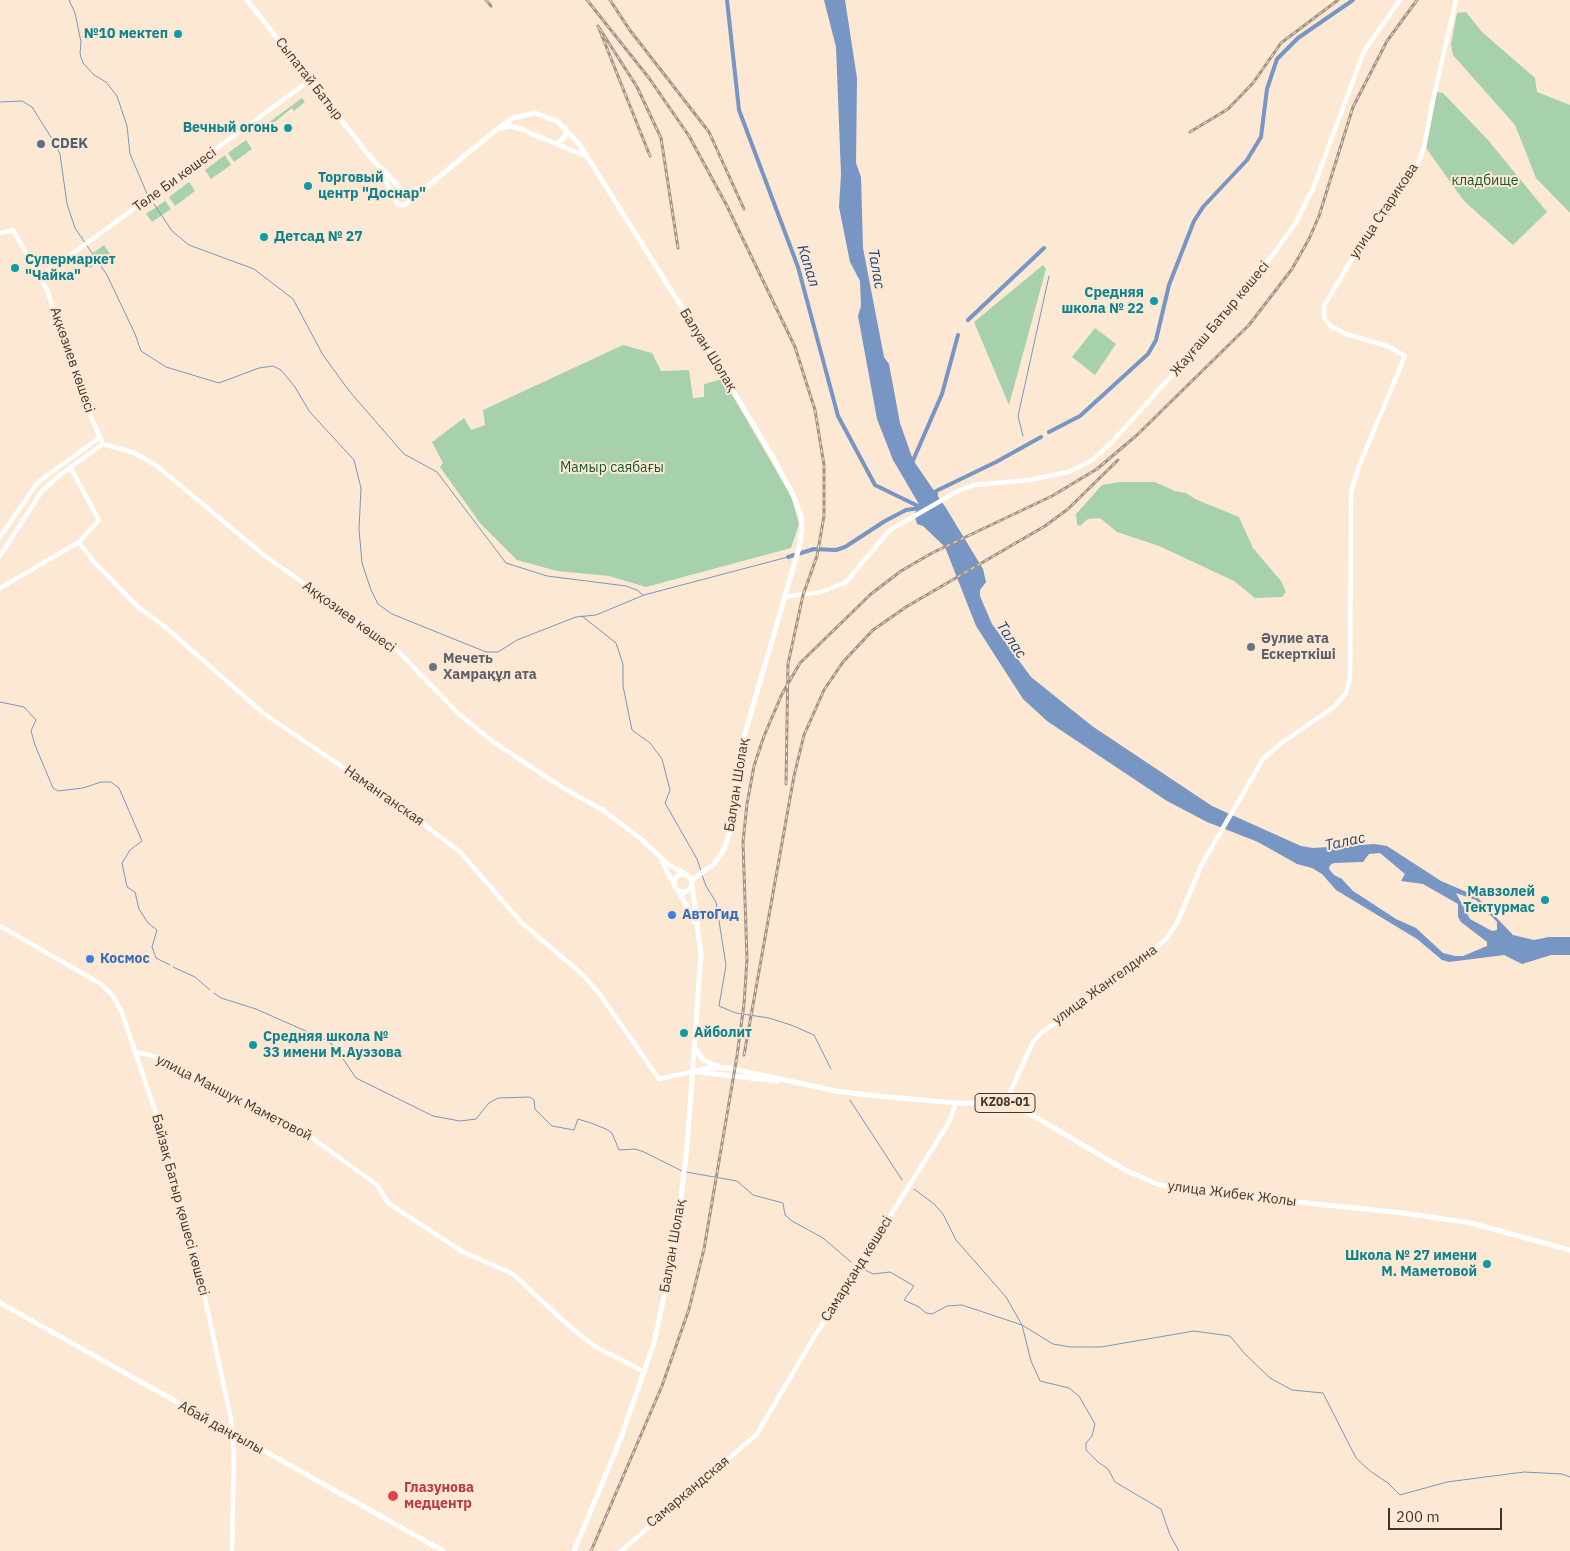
<!DOCTYPE html>
<meta charset="utf-8">
<style>
body{margin:0}
#map{position:relative;width:1570px;height:1551px;overflow:hidden;background:#fde8d3;font-family:"IBM Plex Sans",sans-serif}
canvas{display:block}
.scale{position:absolute;left:1388px;top:1508px;width:114px;height:22px;box-sizing:border-box;border:2px solid #403830;border-top:0;padding-left:6px;font-size:15px;line-height:18px;white-space:nowrap;color:#403830;-webkit-text-stroke:4px #fde8d3;paint-order:stroke}
</style>
<div id="map">
<canvas width="1570" height="1551"></canvas>
<div class="scale">200 m</div>
</div>
<script>
const context = document.querySelector('canvas').getContext('2d');
context.lineJoin = 'round';
function fill(path, color) { context.fillStyle = color; context.fill(path, 'evenodd'); }
const shape = rows => new Path2D(rows.map(r => 'M' + r).join(''));
function stroke(path, color, width, dash) { context.strokeStyle = color; context.lineWidth = width; context.lineCap = dash ? 'butt' : 'round'; context.setLineDash(dash || []); context.stroke(path); }
function write(font, color, halo, rows, align = 'center') {
  context.font = font + ' "IBM Plex Sans",sans-serif'; context.lineWidth = 4; context.setLineDash([]); context.textBaseline = 'middle'; context.strokeStyle = halo; context.fillStyle = color; for (const [text, x, y, turn = 0] of rows) {
    context.save(); context.translate(x, y); context.rotate((+turn || 0) * Math.PI / 180); context.textAlign = isNaN(turn) ? turn : align; if (halo) context.strokeText(text, 0, 0); context.fillText(text, 0, 0); context.restore();
  }
}
const green = shape([
 [1466,12,1482,32,1535,78,1537,92,1570,105,1570,213,1536,178,1515,125,1453,55,1451,44,1457,13],
 [1437,92,1443,93,1488,140,1547,212,1513,245,1464,201,1426,148],
 [302,98,305,102,294,111,292,108,270,126,268,123],
 [246,140,252,149,234,162,228,153],
 [225,155,231,165,211,179,205,170],
 [189,182,195,191,175,206,169,197],
 [165,201,171,209,152,222,146,214],
 [104,245,110,254,90,268,84,260],
 [1043,265,1046,269,1009,405,974,322],
 [1095,328,1116,344,1095,375,1072,357],
 [623,345,652,353,661,371,689,370,693,398,704,397,704,384,723,379,791,496,799,524,791,548,646,587,609,576,557,571,517,560,480,523,440,467,443,463,432,442,464,418,471,430,485,425,483,410],
 [1120,482,1155,482,1175,491,1186,493,1195,499,1239,517,1253,548,1281,581,1286,592,1282,597,1255,598,1234,581,1159,546,1117,532,1100,518,1088,519,1080,526,1077,524,1076,514,1102,485]
]);
const water = shape([
 [824,0,845,0,857,78,856,163,861,177,863,248,884,357,889,364,900,423,913,460,946,508,983,569,986,582,980,590,980,596,992,624,1031,677,1092,726,1212,806,1301,846,1313,848,1374,844,1387,846,1441,881,1476,896,1513,935,1534,940,1549,937,1570,937,1570,955,1551,955,1522,964,1504,955,1449,962,1442,960,1417,939,1336,890,1322,874,1312,868,1297,864,1258,842,1207,822,1167,801,1047,721,1023,699,976,626,945,547,923,526,917,524,914,514,920,506,893,460,877,419,858,316,861,306,860,281,850,262,839,207,841,174,836,47],
 [1380,853,1405,874,1401,881,1423,884,1458,904,1458,917,1461,922,1487,942,1487,946,1463,956,1455,956,1443,953,1416,928,1396,919,1367,900,1353,891,1342,879,1334,875,1329,869,1330,865,1334,863,1363,862,1369,854],
 [1456,893,1476,900,1497,922,1497,930,1492,931,1470,919]
]);
const stream = shape([
 [69,0,75,13,81,42,80,54,83,63,94,75,106,82,117,96,127,126,130,154,148,196],
 [0,102,22,101,32,107,54,142,60,154,67,204,75,228,107,275,135,334,141,351,166,367,219,383,259,368,273,366,281,370,295,387,309,411,354,460,361,488,359,529,362,563,371,590,378,604,392,614,486,652,498,652,517,640,576,617,596,615,644,595,788,557],
 [154,204,172,231,189,245,254,269,293,299,323,355,350,392,404,454,437,472,506,563,547,576,626,586,637,590,643,595],
 [1023,436,1018,416,1049,276],
 [582,616,616,643,623,664,623,686,632,730,650,743,662,759,670,790,665,803,697,859,701,871],
 [0,702,24,707,36,720,31,731,35,745,53,788,58,791,83,788,101,782,111,782,119,788,142,841,130,850,122,863,127,887,135,892,139,909,148,923,157,930,152,947,156,958,170,965],
 [702,875,706,886,716,902,726,965,719,1006,736,1013,769,1018,791,1025,814,1035,831,1069],
 [173,967,195,977,210,990],
 [214,993,221,998,256,1009,326,1040,335,1047,356,1078,433,1116,460,1121,476,1119,489,1103,498,1098,530,1097,534,1100,535,1109,552,1126,574,1130,578,1119,591,1123,606,1129,612,1133,619,1150,635,1149,644,1152,682,1171],
 [850,1100,902,1180],
 [686,1172,737,1181,753,1195,783,1203,785,1215,792,1221,823,1238,851,1262],
 [914,1189,934,1204,943,1214,956,1240,1006,1297,1022,1325,1031,1361,1040,1381,1069,1388,1079,1396,1095,1424,1092,1436,1086,1443,1086,1450,1098,1462,1108,1469,1115,1482,1161,1509,1170,1535,1179,1551],
 [865,1270,873,1274,890,1272,914,1286,904,1300,919,1307,926,1313,932,1314,947,1306,962,1305,1022,1325,1053,1344,1070,1347,1101,1347,1194,1331,1230,1336,1244,1353,1270,1378,1292,1390,1323,1393,1356,1458,1370,1471,1388,1483,1400,1495,1447,1482,1524,1472,1562,1474,1570,1477]
]);
const canal = shape([
 [727,0,739,110,798,267,838,416,875,485,920,507],
 [968,320,1044,248],
 [1049,432,1080,416,1148,354,1156,340,1169,285,1194,221,1203,207,1247,160,1261,137,1267,89,1277,59,1298,38,1353,0],
 [911,465,942,394,958,335],
 [935,499,936,494,934,492,996,462,1041,437],
 [788,557,814,549,836,550,845,547,885,521,906,510,920,508]
]);
const secondary = shape([
 [0,233,13,230,47,290,92,419,103,444],
 [39,278,309,81],
 [103,444,135,453,157,466,265,556,394,647,459,714,492,741,563,788,603,810,642,840,669,865,686,874],
 [0,537,38,482,99,438],
 [79,542,94,562,138,607,164,626,263,713,401,807,460,852,521,922,583,975,601,996,659,1079,691,1072],
 [0,556,42,491,60,475,103,444],
 [0,588,79,542,99,520,70,467],
 [784,597,821,592,845,583,890,530,958,491,974,485,1029,480,1069,472,1094,459,1112,442,1242,297,1295,224,1314,186,1364,51,1400,0],
 [662,862,674,885],
 [0,926,101,984,113,996,122,1013,168,1149,197,1261,231,1419,234,1454,232,1551],
 [136,1052,157,1057,304,1132,377,1185,388,1203,463,1252,513,1274,569,1326,594,1346,645,1372],
 [1005,1103,1033,1042,1041,1033,1126,973,1167,938,1177,923,1202,864,1263,759,1280,744,1334,707,1346,693,1350,678,1351,492,1359,466,1405,356,1387,346,1346,334,1330,326,1324,318,1324,306,1371,227,1418,163,1424,147,1433,100,1456,0],
 [621,1551,757,1434,811,1342,949,1122,956,1103]
]);
const primary = shape([
 [247,0,371,158,403,191],
 [501,128,511,126,521,129,583,155],
 [557,143,565,137,566,128],
 [379,171,395,196],
 '395 198a7 7 0 1 1 14 0a7 7 0 1 1-14 0Z',
 [406,192,424,187],
 [406,204,496,130,513,118,535,113,557,121,579,144,695,328,770,452,793,495,801,515,802,528,799,548,739,754,729,834,724,849,714,864,692,880],
 '674 883a9 9 0 1 1 18 0a9 9 0 1 1-18 0Z',
 [678,890,695,922],
 [695,1048,703,1060,718,1066],
 [691,1072,708,1068,729,1068,836,1091,868,1095,956,1103,1005,1103,1027,1112,1127,1171,1160,1185,1220,1194,1403,1213,1471,1223,1570,1250],
 [698,1072,777,1081],
 [0,1303,443,1551],
 [574,1551,619,1443,654,1343,676,1240,687,1147,701,954,692,885]
]);
const rail = shape([
 [486,0,491,6],
 [587,0,649,78,689,136,727,206,795,347,815,410,824,465,824,516,817,556,803,595,788,664,786,784],
 [610,0,629,29,709,132,744,209],
 [1190,132,1228,109,1253,83,1281,43,1338,0],
 [650,156,598,26,637,87,661,138,678,248],
 [744,1055,794,776,804,735,824,690,843,662,873,630,906,607,1045,526,1068,509,1118,460],
 [591,1551,662,1386,689,1309,704,1249,737,1056,744,1004,747,959,743,842,747,804,754,766,764,736,782,694,800,663,871,594,901,571,932,553,1052,496,1097,469,1137,435,1249,325,1292,269,1309,239,1319,216,1353,107,1387,41,1417,0]
]);
const markers = [
 [178,34,5,"#0f9aa8"],
 [288,128,5,"#0f9aa8"],
 [41,144,5,"#5c6f8a"],
 [308,186,5,"#0f9aa8"],
 [264,237,5,"#0f9aa8"],
 [15,268,5,"#0f9aa8"],
 [1154,301,5,"#0f9aa8"],
 [1251,647,5,"#6b7280"],
 [433,667,5,"#6b7280"],
 [1545,900,5,"#0f9aa8"],
 [672,915,5,"#3f7fe0"],
 [90,959,5,"#3f7fe0"],
 [684,1033,5,"#0f9aa8"],
 [253,1045,5,"#0f9aa8"],
 [1487,1264,5,"#0f9aa8"],
 [393,1496,6,"#e0444e"]
];
const shields = [
 [1005,1103,60]
];
const shieldNames = [
 ["KZ08-01",1005,1103]
];
const cultureNames = [
 ["№10 мектеп",168,34],
 ["Вечный огонь",278,128],
 ["Торговый",318,178,"left"],
 ["центр \"Доснар\"",318,194,"left"],
 ["Детсад № 27",274,237,"left"],
 ["Супермаркет",25,260,"left"],
 ["\"Чайка\"",25,276,"left"],
 ["Средняя",1144,293],
 ["школа № 22",1144,309],
 ["Мавзолей",1535,892],
 ["Тектурмас",1535,908],
 ["Айболит",694,1033,"left"],
 ["Средняя школа №",263,1037,"left"],
 ["33 имени М.Ауэзова",263,1053,"left"],
 ["Школа № 27 имени",1477,1256],
 ["М. Маметовой",1477,1272]
];
const streetNames = [
 ["Сыпатай Батыр",309,79,52],
 ["Төле Би көшесі",175,180,-36],
 ["улица Старикова",1384,211,-56],
 ["Жауғаш Батыр көшесі",1220,319,-50],
 ["Балуан Шолақ",708,350,58],
 ["Ақкөзиев көшесі",72,360,71],
 ["Аққозиев көшесі",349,617,36],
 ["Балуан Шолақ",737,785,-81],
 ["Наманганская",384,796,35],
 ["улица Жангелдина",1105,985,-36],
 ["улица Маншук Маметовой",234,1098,27],
 ["улица Жибек Жолы",1232,1194,7],
 ["Байзақ Батыр қөшесі көшесі",180,1205,75],
 ["Балуан Шолақ",673,1246,-80],
 ["Самарқанд көшесі",857,1269,-58],
 ["Абай даңғылы",221,1428,29],
 ["Самаркандская",688,1492,-40]
];
const serviceNames = [
 ["CDEK",51,144]
];
const parkNames = [
 ["кладбище",1485,181],
 ["Мамыр саябағы",612,468]
];
const worshipNames = [
 ["Әулие ата",1261,639],
 ["Ескерткіші",1261,655],
 ["Мечеть",443,659],
 ["Хамрақұл ата",443,675]
];
const shopNames = [
 ["АвтоГид",682,915],
 ["Космос",100,959]
];
const healthNames = [
 ["Глазунова",404,1488],
 ["медцентр",404,1504]
];
const waterNames = [
 ["Капал",808,266,72],
 ["Талас",876,269,80],
 ["Талас",1011,640,56],
 ["Талас",1345,842,-12]
];
fill(green, '#a7d1ad');
fill(water, '#7796c3');
stroke(stream, '#7796c3', 1);
stroke(canal, '#7796c3', 4);
stroke(secondary, '#fff', 4.5);
stroke(primary, '#fff', 5);
stroke(rail, '#a39486', 3);
stroke(rail, '#fde8d3', 1, [4]);
for (const [x, y, r, color] of markers) { const dot = new Path2D(); dot.arc(x, y, r, 0, 2 * Math.PI); context.fillStyle = color; context.fill(dot); stroke(dot, '#fde8d3', 2); }
for (const [x, y, w] of shields) { const box = new Path2D(); box.roundRect(x - w / 2, y - 9.5, w, 19, 4); context.fillStyle = '#fde8d3'; context.fill(box); stroke(box, '#403830', 1); }
write('bold 12px', '#403830', null, shieldNames);
write('bold 14px', '#0d838f', '#fde8d3', cultureNames, 'right');
write('14px', '#403830', '#fde8d3', streetNames);
write('bold 14px', '#4e5e75', '#fde8d3', serviceNames, 'left');
write('14px', '#135b29', '#fde8d3', parkNames);
write('bold 14px', '#5b616d', '#fde8d3', worshipNames, 'left');
write('bold 14px', '#366cbe', '#fde8d3', shopNames, 'left');
write('bold 14px', '#be3a42', '#fde8d3', healthNames, 'left');
write('italic 15px', '#1b447c', '#fde8d3', waterNames);
</script>
